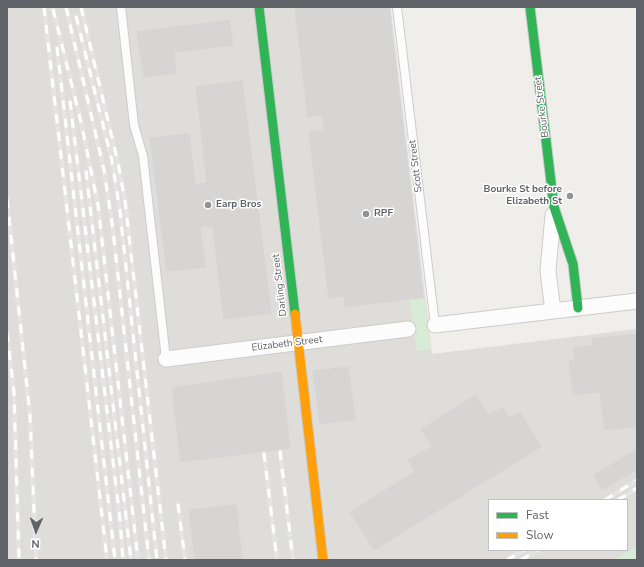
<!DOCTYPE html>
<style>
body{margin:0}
#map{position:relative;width:644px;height:567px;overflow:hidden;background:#efeeea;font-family:"Nunito Sans",sans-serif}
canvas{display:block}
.frame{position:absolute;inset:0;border:8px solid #5f6368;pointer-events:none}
.legend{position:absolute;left:488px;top:499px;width:140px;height:52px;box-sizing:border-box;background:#fff;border:1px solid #bfc1c3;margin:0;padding:5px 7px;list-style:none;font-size:12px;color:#5f6368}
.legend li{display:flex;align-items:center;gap:8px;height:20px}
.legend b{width:20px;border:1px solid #bfc1c3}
.north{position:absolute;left:16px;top:511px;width:40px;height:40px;-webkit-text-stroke:3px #fff;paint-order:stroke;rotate:182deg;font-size:11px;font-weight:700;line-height:16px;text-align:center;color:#5f6368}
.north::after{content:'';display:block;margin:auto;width:14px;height:18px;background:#5f6368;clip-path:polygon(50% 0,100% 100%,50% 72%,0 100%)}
</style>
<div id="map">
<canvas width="644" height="567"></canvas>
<div class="frame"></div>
<ul class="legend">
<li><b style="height:5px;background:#30b455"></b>Fast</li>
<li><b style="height:5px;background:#ff9f0a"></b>Slow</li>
</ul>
<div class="north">N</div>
</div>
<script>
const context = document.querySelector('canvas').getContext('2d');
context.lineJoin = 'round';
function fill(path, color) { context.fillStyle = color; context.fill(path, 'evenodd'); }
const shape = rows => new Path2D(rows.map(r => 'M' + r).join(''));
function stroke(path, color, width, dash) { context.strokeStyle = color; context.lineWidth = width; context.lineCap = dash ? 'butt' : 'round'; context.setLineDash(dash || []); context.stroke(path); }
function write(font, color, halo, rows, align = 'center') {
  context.font = font + ' "Nunito Sans",sans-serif'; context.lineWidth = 3; context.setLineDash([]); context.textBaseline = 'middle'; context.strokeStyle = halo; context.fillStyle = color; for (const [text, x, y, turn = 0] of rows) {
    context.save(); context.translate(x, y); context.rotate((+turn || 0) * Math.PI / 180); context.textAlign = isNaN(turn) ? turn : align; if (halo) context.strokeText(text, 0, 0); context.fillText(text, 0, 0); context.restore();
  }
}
const industrial = shape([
 [7,7,390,7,432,354,637,329,637,560,7,560],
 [489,500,627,500,627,550,489,550]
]);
const green = shape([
 [424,298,431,350,417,351,410,300],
 [637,546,637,560,613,560]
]);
const building = shape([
 [294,7,390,7,424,298,344,308,343,297,328,299,308,131,323,129,322,116,307,118,294,7],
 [230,19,234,46,175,53,177,74,143,78,136,31,230,19],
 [243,80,272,314,223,320,212,227,201,228,206,268,166,272,149,137,190,133,196,184,206,182,195,86,243,80],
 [637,333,637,427,604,431,599,393,573,396,568,359,574,359,573,347,592,345,591,338,637,333],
 [349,366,356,420,319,425,312,370,349,366],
 [282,371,291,449,180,463,171,387,282,371],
 [476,394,489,414,503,406,510,417,520,411,542,447,374,551,349,512,414,471,407,460,431,446,420,429,476,394],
 [637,448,637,470,602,491,593,475,637,448],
 [237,504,243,560,194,560,188,509,237,504]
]);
const lane = shape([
 [121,7,134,125,143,156,166,359],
 [397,7,435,325]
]);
const street = shape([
 [553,311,548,271,553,215],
 [435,325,637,301],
 [166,359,408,329]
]);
const fast = shape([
 [259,7,295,314],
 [530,7,554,207,573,264,578,308]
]);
const slow = shape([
 [295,314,323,560]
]);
const rail = shape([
 [44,7,107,560],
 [66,7,104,170,113,230,149,560],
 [81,7,118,163,125,201,166,560],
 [53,9,81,122,98,205,138,560],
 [76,16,112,161,120,211,157,560],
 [57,47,115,560],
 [70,101,120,520,123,560],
 [86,171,131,560],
 [7,199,30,415,36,560],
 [7,333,14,393,19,560],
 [280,451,293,560],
 [264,453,277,560],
 [605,500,637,480],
 [618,500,637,488],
 [178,504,185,560],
 [507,560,524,550],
 [521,560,538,550]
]);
const markers = [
 [570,196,4,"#919496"],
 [208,205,4,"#919496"],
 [366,214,4,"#919496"]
];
const streetNames = [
 ["Bourke Street",542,107,-97],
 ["Scott Street",416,166,-97],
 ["Darling Street",280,285,-97],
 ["Elizabeth Street",287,344,-7]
];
const poiNames = [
 ["Bourke St before",562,190,"right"],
 ["Elizabeth St",562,202,"right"],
 ["Earp Bros",216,205],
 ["RPF",374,214]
];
fill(industrial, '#dfddda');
fill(green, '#d8ebd6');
fill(building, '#d6d5d3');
stroke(building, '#deddd9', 1);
stroke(lane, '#cbcccc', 10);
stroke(street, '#cbcccc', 17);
stroke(fast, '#cacacb', 11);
stroke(slow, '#cacacb', 11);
stroke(lane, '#fdfcfc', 8);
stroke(street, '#fdfcfc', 15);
stroke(fast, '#30b455', 9);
stroke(slow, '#ff9f0a', 9);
stroke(rail, '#e4e4e4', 4.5);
stroke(rail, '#fff', 3, [9]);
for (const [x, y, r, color] of markers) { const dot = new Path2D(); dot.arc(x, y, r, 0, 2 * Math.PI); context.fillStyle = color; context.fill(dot); stroke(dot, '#fff', 1.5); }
write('10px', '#5f6368', '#fff', streetNames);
write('bold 10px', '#5f6368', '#fff', poiNames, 'left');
</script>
